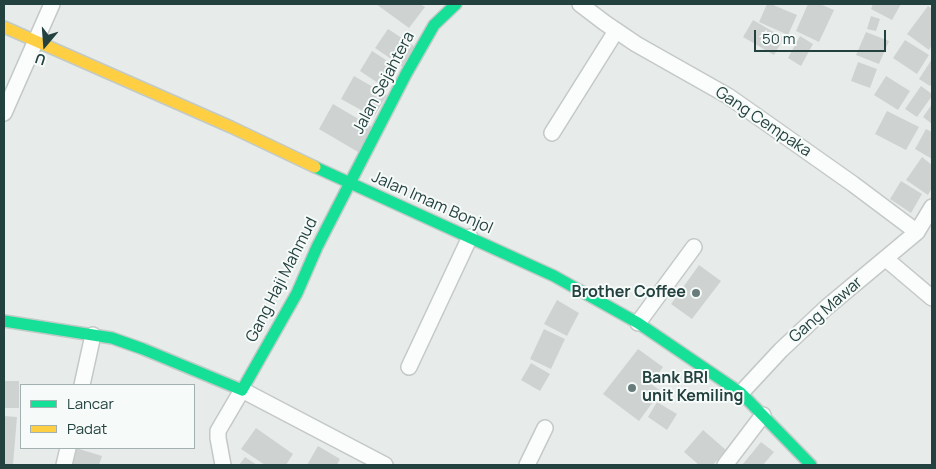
<!DOCTYPE html>
<style>
body{margin:0}
#map{position:relative;width:936px;height:469px;overflow:hidden;background:#e7eceb;font-family:Manrope,sans-serif}
canvas{display:block}
.frame{position:absolute;inset:0;border:5px solid #23413f;pointer-events:none}
.legend{position:absolute;left:20px;top:384px;width:175px;height:65px;box-sizing:border-box;background:#f6fbf9;border:1px solid #a2b1af;margin:0;padding:6px 9px;list-style:none;font-size:15px;color:#23413f}
.legend li{display:flex;align-items:center;gap:10px;height:25px}
.legend b{width:25px;border:1px solid #a2b1af}
.north{position:absolute;left:20px;top:20px;width:50px;height:50px;-webkit-text-stroke:4px #f6fbf9;paint-order:stroke;rotate:198deg;font-size:14px;font-weight:700;line-height:20px;text-align:center;color:#23413f}
.north::after{content:'';display:block;margin:auto;width:18px;height:22px;background:#23413f;clip-path:polygon(50% 0,100% 100%,50% 72%,0 100%)}
.scale{position:absolute;left:754px;top:30px;width:132px;height:22px;box-sizing:border-box;border:2px solid #23413f;border-top:0;padding-left:6px;font-size:15px;line-height:18px;white-space:nowrap;color:#23413f;-webkit-text-stroke:4px #f6fbf9;paint-order:stroke}
</style>
<div id="map">
<canvas width="936" height="469"></canvas>
<div class="frame"></div>
<ul class="legend">
<li><b style="height:6px;background:#16e098"></b>Lancar</li>
<li><b style="height:6px;background:#ffcf43"></b>Padat</li>
</ul>
<div class="north">U</div>
<div class="scale">50 m</div>
</div>
<script>
const context = document.querySelector('canvas').getContext('2d');
context.lineJoin = 'round';
function fill(path, color) { context.fillStyle = color; context.fill(path, 'evenodd'); }
const shape = rows => new Path2D(rows.map(r => 'M' + r).join(''));
function stroke(path, color, width, dash) { context.strokeStyle = color; context.lineWidth = width; context.lineCap = dash ? 'butt' : 'round'; context.setLineDash(dash || []); context.stroke(path); }
function write(font, color, halo, rows, align = 'center') {
  context.font = font + ' Manrope,sans-serif'; context.lineWidth = 4; context.setLineDash([]); context.textBaseline = 'middle'; context.strokeStyle = halo; context.fillStyle = color; for (const [text, x, y, turn = 0] of rows) {
    context.save(); context.translate(x, y); context.rotate((+turn || 0) * Math.PI / 180); context.textAlign = isNaN(turn) ? turn : align; if (halo) context.strokeText(text, 0, 0); context.fillText(text, 0, 0); context.restore();
  }
}
const building = shape([
 [376,4,420,4,425,7,409,28],
 [767,4,771,4,797,15,788,35,759,22],
 [808,4,820,4,834,10,819,42,796,31],
 [873,4,901,4,892,20,871,9],
 [928,6,932,9,932,45,929,50,907,34],
 [871,16,880,19,876,31,867,29],
 [753,20,784,38,774,55,743,37],
 [388,29,417,48,403,67,375,48],
 [866,32,889,41,879,64,856,55],
 [800,36,813,44,801,66,788,58],
 [905,40,929,55,917,74,893,58],
 [372,51,397,67,384,87,360,71],
 [932,59,932,84,930,86,919,79],
 [858,62,877,69,870,88,851,81],
 [354,76,387,95,374,117,341,99],
 [886,76,910,91,898,110,874,95],
 [921,86,932,94,932,96,917,117,905,109],
 [333,104,372,127,358,152,319,129],
 [932,104,932,124,923,117],
 [887,111,919,127,906,150,875,134],
 [926,129,932,132,932,159,915,149],
 [922,157,932,165,932,188,928,195,906,180],
 [901,181,922,194,911,213,890,199],
 [699,265,721,281,692,319,671,304],
 [557,300,579,313,567,336,544,324],
 [544,329,565,339,551,369,530,359],
 [638,349,663,367,651,384,661,391,639,421,603,394],
 [531,363,550,374,540,391,521,380],
 [4,381,19,381,19,408,4,408],
 [657,402,677,414,667,430,648,417],
 [4,416,17,417,13,465,4,465],
 [256,428,293,454,286,465,265,465,241,449],
 [703,430,726,450,713,465,699,465,684,452],
 [761,442,774,452,763,465,742,465],
 [318,446,340,459,337,465,307,465],
 [76,448,102,456,99,465,69,465],
 [245,457,257,465,239,465]
]);
const street = shape([
 [580,4,605,23,636,44,728,96,758,117,853,184,917,232,932,207],
 [4,113,52,4],
 [552,133,616,31],
 [886,259,932,298],
 [638,323,694,247],
 [409,367,470,237],
 [82,385,93,335],
 [741,393,781,350,827,307,917,232],
 [64,465,68,448],
 [223,465,218,438,218,431,242,390,385,465],
 [527,465,545,428],
 [725,465,763,415]
]);
const fast = shape([
 [315,167,554,276,638,323,741,393,811,465],
 [4,321,112,338,143,349,242,390,297,293,317,247,406,74,434,25,456,4]
]);
const slow = shape([
 [4,27,231,127,315,167]
]);
const markers = [
 [696,293,5,"#687d7b"],
 [632,388,5,"#687d7b"]
];
const streetNames = [
 ["Jalan Sejahtera",384,83,-62],
 ["Gang Cempaka",763,122,34],
 ["Jalan Imam Bonjol",432,203,24],
 ["Gang Haji Mahmud",282,280,-63],
 ["Gang Mawar",826,310,-41]
];
const poiNames = [
 ["Brother Coffee",686,293],
 ["Bank BRI",642,379,"left"],
 ["unit Kemiling",642,397,"left"]
];
fill(building, '#ced3d2');
stroke(street, '#c4c9c8', 18);
stroke(fast, '#c2cac8', 14);
stroke(slow, '#c2cac8', 14);
stroke(street, '#fbfcfc', 15);
stroke(fast, '#16e098', 11);
stroke(slow, '#ffcf43', 11);
for (const [x, y, r, color] of markers) { const dot = new Path2D(); dot.arc(x, y, r, 0, 2 * Math.PI); context.fillStyle = color; context.fill(dot); stroke(dot, '#f6fbf9', 2); }
write('16px', '#23413f', '#f6fbf9', streetNames);
write('bold 16px', '#23413f', '#f6fbf9', poiNames, 'right');
</script>
